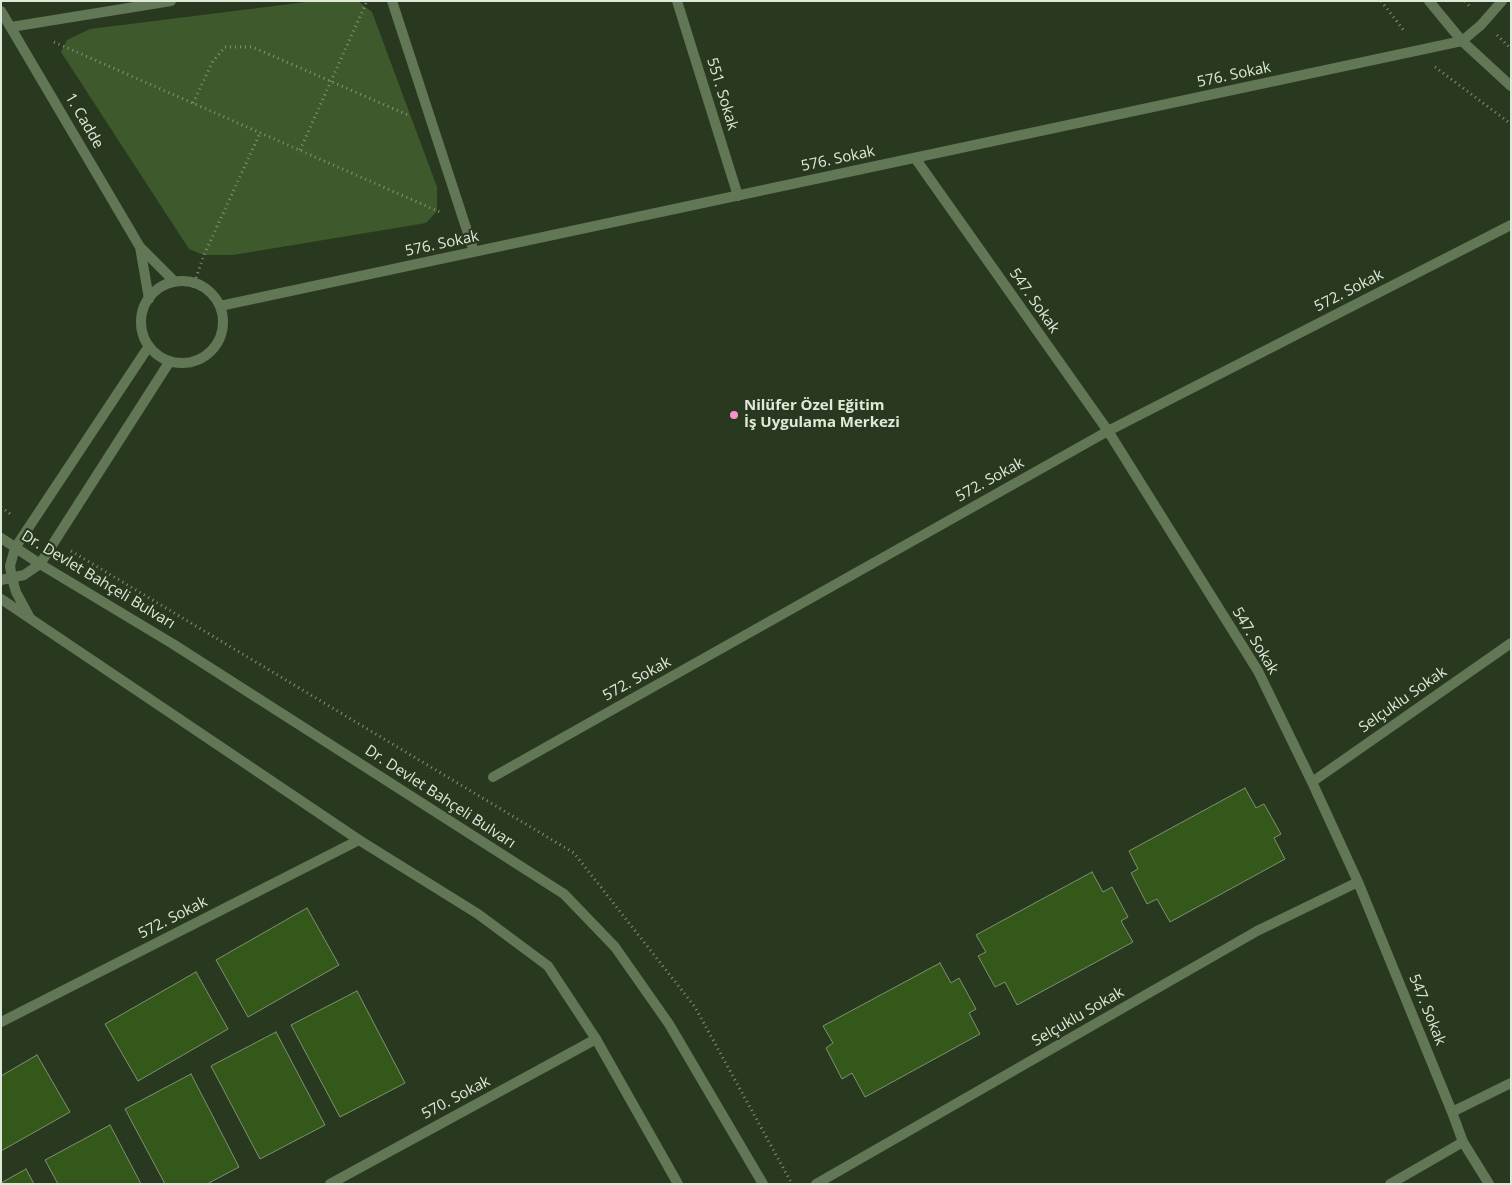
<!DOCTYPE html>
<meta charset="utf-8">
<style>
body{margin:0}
#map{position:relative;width:1512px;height:1185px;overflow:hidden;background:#293920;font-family:"Open Sans",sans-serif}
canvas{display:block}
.frame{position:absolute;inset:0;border:2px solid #dfe9d9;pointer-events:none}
</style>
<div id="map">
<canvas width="1512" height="1185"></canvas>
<div class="frame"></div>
</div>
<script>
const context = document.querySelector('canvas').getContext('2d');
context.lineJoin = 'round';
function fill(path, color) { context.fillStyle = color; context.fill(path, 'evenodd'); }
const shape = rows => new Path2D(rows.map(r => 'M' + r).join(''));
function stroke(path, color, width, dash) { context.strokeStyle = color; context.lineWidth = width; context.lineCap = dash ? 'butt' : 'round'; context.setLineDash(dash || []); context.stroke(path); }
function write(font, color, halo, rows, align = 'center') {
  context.font = font + ' "Open Sans",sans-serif'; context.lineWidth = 4.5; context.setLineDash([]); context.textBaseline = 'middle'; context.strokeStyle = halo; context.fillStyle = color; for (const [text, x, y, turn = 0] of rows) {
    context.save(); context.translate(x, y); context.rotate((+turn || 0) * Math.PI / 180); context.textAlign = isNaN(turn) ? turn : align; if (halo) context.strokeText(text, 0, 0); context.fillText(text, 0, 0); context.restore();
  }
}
const green = shape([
 [314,1,358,1,372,12,437,187,437,211,426,223,233,255,204,255,189,249,61,52,67,40,90,29]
]);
const building = shape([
 [1245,788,1256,808,1264,804,1281,834,1274,838,1285,859,1170,922,1157,899,1147,904,1131,873,1138,869,1129,851,1245,788],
 [1092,872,1103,892,1112,887,1128,917,1121,921,1133,942,1017,1005,1005,982,995,987,978,956,986,952,976,935,1092,872],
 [307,908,339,965,248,1017,216,960,307,908],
 [940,963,951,983,959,978,976,1009,969,1013,980,1034,865,1097,852,1073,842,1079,826,1048,833,1043,823,1026,940,963],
 [196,972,228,1029,138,1081,105,1024,196,972],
 [357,991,405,1083,340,1117,291,1025,357,991],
 [276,1032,325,1125,260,1159,211,1066,276,1032],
 [37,1055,70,1112,1,1151,1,1076,37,1055],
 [191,1074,239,1167,207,1184,165,1184,125,1109,191,1074],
 [110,1125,141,1184,58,1184,45,1160,110,1125],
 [26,1169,34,1184,1,1184,1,1183,26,1169]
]);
const path = shape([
 [1381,1,1405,32],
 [1465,1,1470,7],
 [1497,35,1511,49],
 [54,42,440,212],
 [1435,67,1511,124],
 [193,103,213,61,225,47,252,47,408,115],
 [300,150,367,1],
 [196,278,204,255,260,133],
 [1,507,12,515],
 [71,551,574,853,695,1007,792,1184]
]);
const minor = shape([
 [392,1,474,252],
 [677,1,738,196],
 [1,11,140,247,175,282],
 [11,27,171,1],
 [915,158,1108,431,1258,671,1312,782,1358,882,1452,1112,1463,1142,1489,1184],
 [140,247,149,299],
 '141 322a41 41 0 1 1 82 0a41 41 0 1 1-82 0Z',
 [220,306,1462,41,1481,25,1502,1],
 [1,580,24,575,40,564,170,361],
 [30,618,16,592,12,578,10,566,15,548,149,346],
 [493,777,1108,431,1511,225],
 [1312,782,1511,643],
 [1,1022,359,840],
 [1452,1112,1511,1083],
 [330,1184,596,1039],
 [816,1184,1257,931,1358,882],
 [1390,1184,1463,1142]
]);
const tertiary = shape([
 [1429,1,1462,41,1511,86],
 [1,538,40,564,173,644,564,894,615,947,669,1024,763,1184],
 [1,599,359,840,478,914,548,966,596,1039,678,1184]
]);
const markers = [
 [734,415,5,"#f790cd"]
];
const streetNames = [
 ["576. Sokak",1234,75,-12],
 ["551. Sokak",722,94,73],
 ["1. Cadde",84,121,60],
 ["576. Sokak",838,159,-12],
 ["576. Sokak",442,244,-12],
 ["572. Sokak",1349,291,-27],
 ["547. Sokak",1034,301,55],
 ["572. Sokak",990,480,-29],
 ["Dr. Devlet Bahçeli Bulvarı",98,580,31],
 ["547. Sokak",1255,641,59],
 ["572. Sokak",637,679,-29],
 ["Selçuklu Sokak",1403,700,-35],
 ["Dr. Devlet Bahçeli Bulvarı",440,797,33],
 ["572. Sokak",173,918,-27],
 ["547. Sokak",1427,1010,68],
 ["Selçuklu Sokak",1078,1017,-30],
 ["570. Sokak",456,1098,-28]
];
const poiNames = [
 ["Nilüfer Özel Eğitim",744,406],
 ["İş Uygulama Merkezi",744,423]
];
fill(green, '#3e5a2d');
fill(building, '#345819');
stroke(building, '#7e9174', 1);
stroke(path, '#84917d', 3, [1, 4]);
stroke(minor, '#627756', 10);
stroke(tertiary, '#627756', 10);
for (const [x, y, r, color] of markers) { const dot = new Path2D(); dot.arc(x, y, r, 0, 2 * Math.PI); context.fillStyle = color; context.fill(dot); stroke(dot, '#293920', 2); }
write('15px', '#dfe9d9', '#293920', streetNames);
write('bold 15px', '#dfe9d9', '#293920', poiNames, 'left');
</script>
